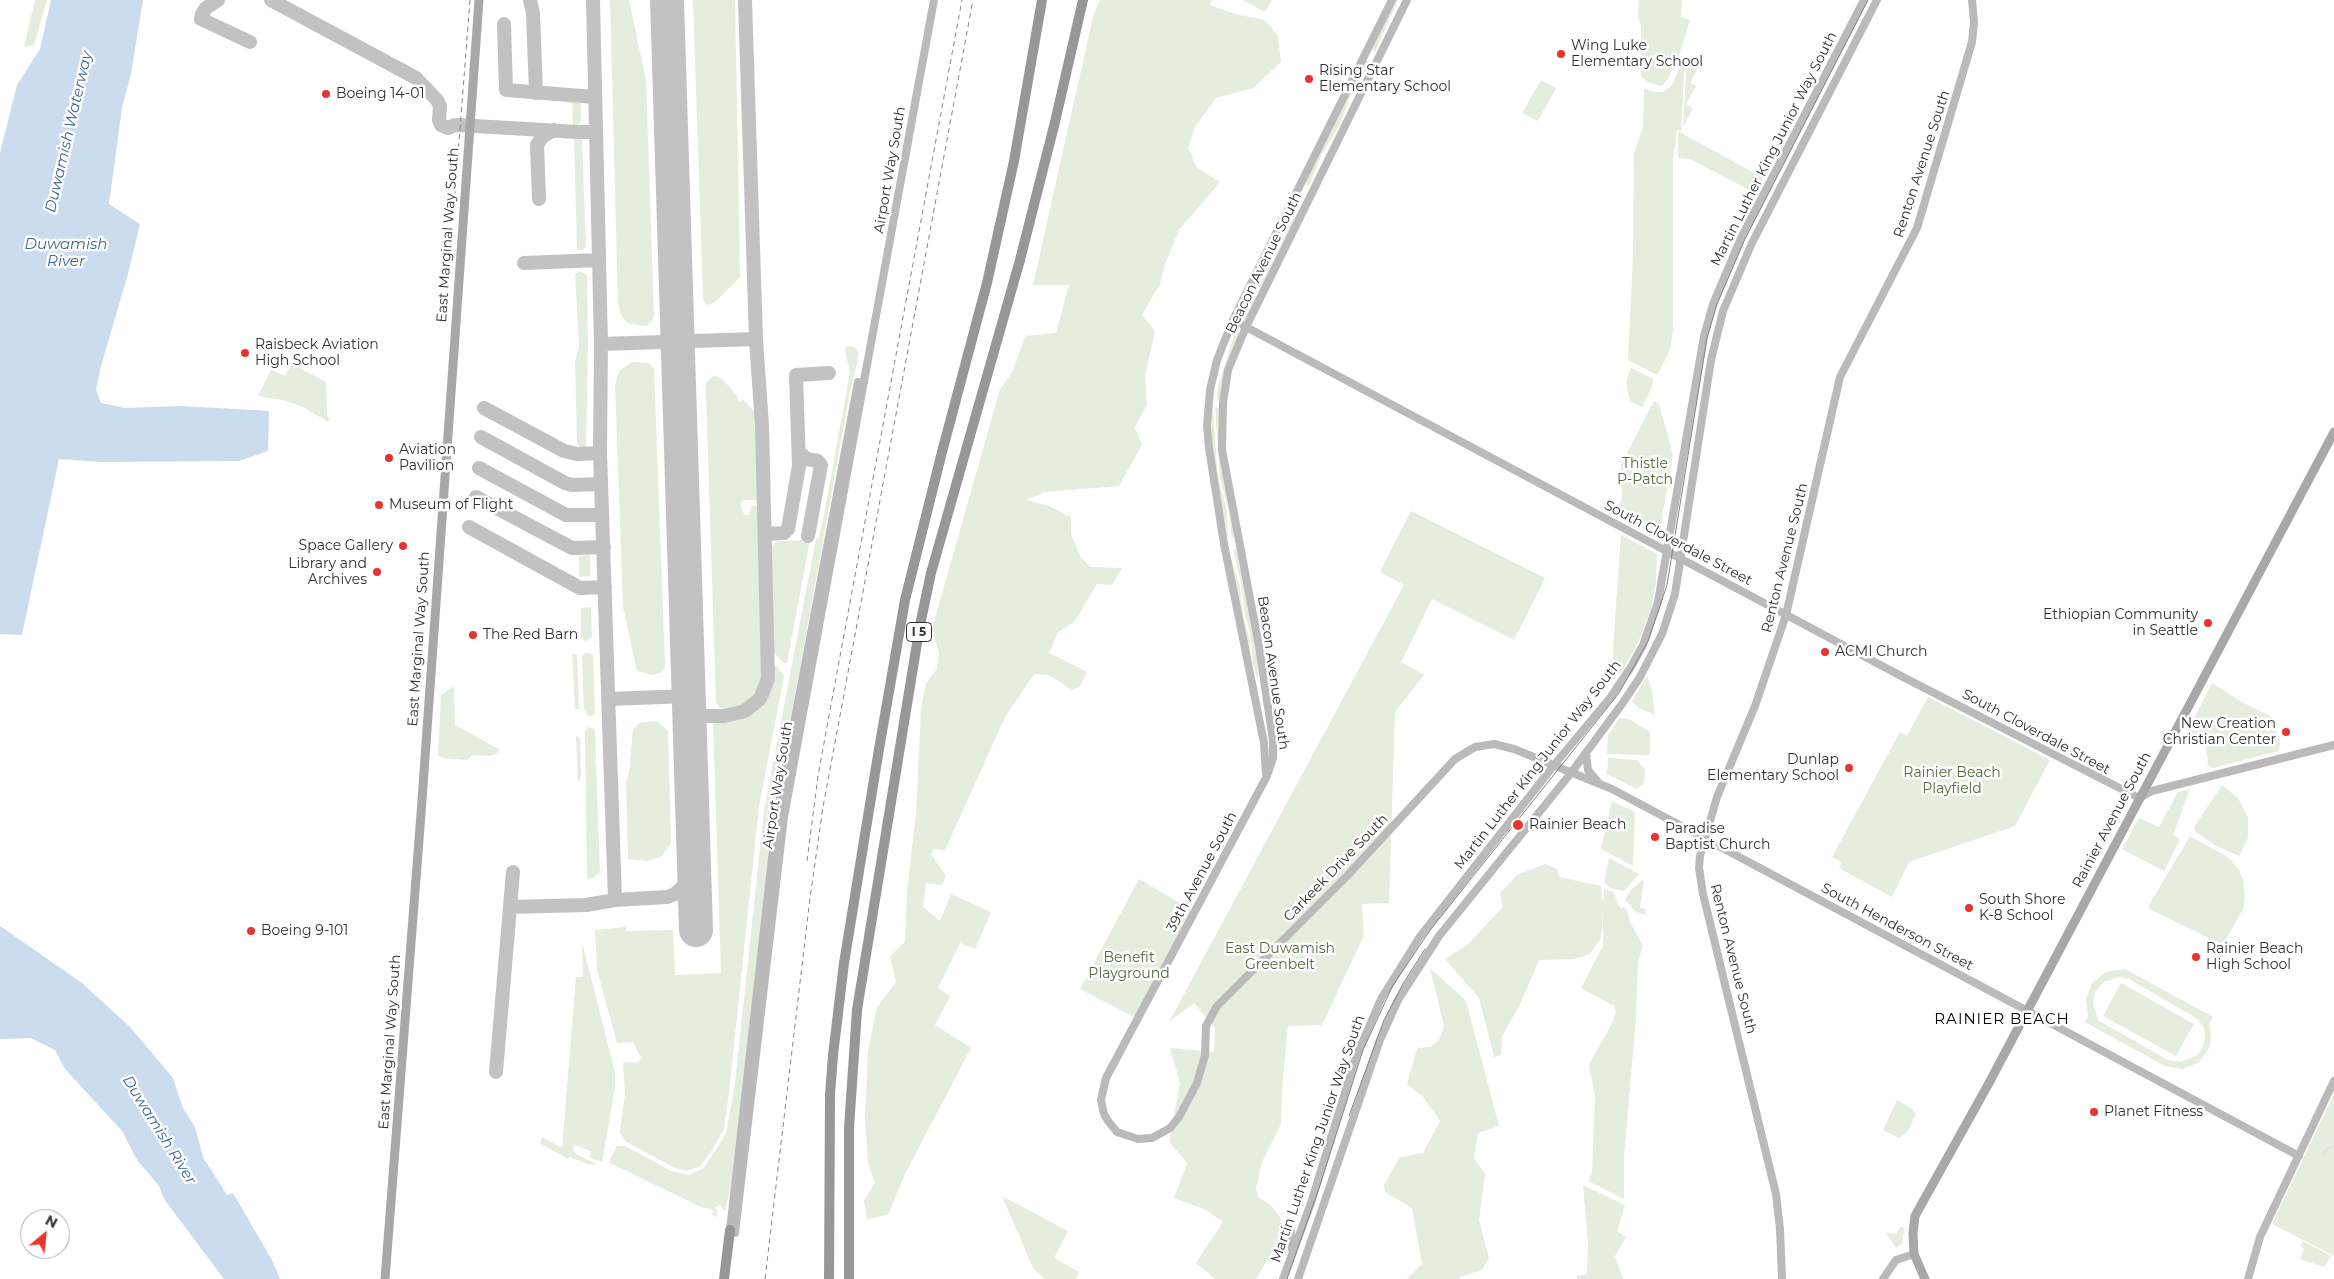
<!DOCTYPE html>
<style>
body{margin:0}
#map{position:relative;width:2334px;height:1279px;overflow:hidden;background:#fff;font-family:Montserrat,sans-serif}
canvas{display:block}
.north{position:absolute;left:20px;top:1209px;width:50px;height:50px;box-sizing:border-box;background:#fff;border:1px solid #acacac;border-radius:50%;rotate:28deg;font-size:14px;font-weight:700;line-height:20px;text-align:center;color:#303030}
.north::after{content:'';display:block;margin:auto;width:18px;height:22px;background:#ea332f;clip-path:polygon(50% 0,100% 100%,50% 72%,0 100%)}
</style>
<div id="map">
<canvas width="2334" height="1279"></canvas>
<div class="north">N</div>
</div>
<script>
const context = document.querySelector('canvas').getContext('2d');
context.lineJoin = 'round';
function fill(path, color) { context.fillStyle = color; context.fill(path, 'evenodd'); }
const shape = rows => new Path2D(rows.map(r => 'M' + r).join(''));
function stroke(path, color, width, dash) { context.strokeStyle = color; context.lineWidth = width; context.lineCap = dash ? 'butt' : 'round'; context.setLineDash(dash || []); context.stroke(path); }
function write(font, color, halo, rows, align = 'center') {
  context.font = font + ' Montserrat,sans-serif'; context.lineWidth = 5; context.setLineDash([]); context.textBaseline = 'middle'; context.strokeStyle = halo; context.fillStyle = color; for (const [text, x, y, turn = 0] of rows) {
    context.save(); context.translate(x, y); context.rotate((+turn || 0) * Math.PI / 180); context.textAlign = isNaN(turn) ? turn : align; if (halo) context.strokeText(text, 0, 0); context.fillText(text, 0, 0); context.restore();
  }
}
const green = shape([
 [35,0,47,0,34,45,24,47],
 [610,0,629,0,646,80,654,315,653,320,647,326,628,324,622,316,618,305],
 [693,0,735,0,740,277,714,303,706,305,703,298],
 [1100,0,1212,0,1210,5,1235,14,1265,20,1278,36,1281,62,1253,88,1216,98,1195,127,1188,148,1197,168,1220,182,1179,230,1164,267,1160,284,1142,315,1155,331,1145,376,1147,405,1135,427,1142,445,1119,486,1045,492,1026,500,1049,506,1071,517,1071,534,1081,558,1091,567,1122,568,1112,585,1097,584,1074,622,1058,632,1049,653,1087,672,1080,686,1072,690,1049,675,1034,674,1005,717,945,850,934,849,931,854,946,876,942,885,926,883,923,907,940,921,951,894,991,912,975,949,960,943,938,988,950,996,935,1025,971,1048,905,1174,888,1215,867,1219,864,1201,875,1183,868,1163,865,1117,868,1051,877,1007,896,982,890,956,905,942,907,890,916,815,921,708,926,683,937,669,939,653,932,629,1000,389,1013,371,1025,336,1056,333,1069,285,1033,285,1093,17],
 [1242,0,1272,0,1265,12],
 [1395,0,1398,0,1375,52,1372,48],
 [1639,0,1682,0,1681,17,1690,20,1678,59,1667,80,1662,86,1649,83,1641,76,1641,25,1638,16],
 [1685,56,1681,131,1677,130,1673,160,1673,331,1669,353,1657,375,1628,360,1633,255,1634,153,1643,127,1644,88,1654,92,1663,92,1672,85],
 [1687,57,1700,64,1690,83,1696,86,1686,104,1693,108,1683,127],
 [1366,60,1371,62,1350,97,1340,124,1322,154,1309,186,1305,183],
 [1541,80,1556,88,1538,121,1522,113],
 [566,100,581,103,581,121,577,125,573,125,572,103,566,102],
 [1678,131,1763,178,1755,193,1690,159,1678,158],
 [582,138,586,247,582,250,577,250,574,139],
 [1299,196,1303,198,1300,204,1288,222,1275,254,1262,273,1257,292,1241,316],
 [1300,209,1247,319,1242,317,1258,294,1264,273,1277,255,1289,224],
 [579,271,587,275,588,344,586,448,580,448,577,444,575,362,579,346,575,275],
 [1235,332,1240,334,1221,399,1217,401,1217,391],
 [851,346,856,348,859,354,850,392,773,815,731,1185,725,1211,720,1205,714,1208,717,1210,717,1217,712,1215,714,1211,711,1209,701,1207,610,1163,610,1159,617,1146,625,1146,671,1171,689,1175,704,1168,726,1134,735,1083,764,811,816,539,819,538,824,515,850,372,845,351,846,347],
 [278,356,281,358,274,371,285,376,292,364,326,382,327,416,330,418,328,422,303,407,283,400,258,396],
 [632,362,649,363,654,368,665,666,663,672,653,675,637,671,623,607,615,385,619,371],
 [1631,368,1653,379,1652,387,1642,407,1630,401,1626,382],
 [716,376,722,379,737,395,738,400,741,401,742,399,748,404,753,410,757,420,760,500,744,500,741,502,742,511,745,515,749,515,752,506,760,506,764,675,763,682,756,697,747,704,729,710,720,708,716,702,706,394,706,383,712,377],
 [1654,401,1659,404,1673,455,1659,536,1615,514,1622,498,1621,465],
 [1215,407,1220,409,1235,536,1232,539,1229,512,1220,478],
 [1211,411,1213,411,1218,478,1227,510,1228,539,1213,463],
 [1411,511,1545,578,1514,640,1432,599,1401,662,1424,675,1395,712,1389,903,1362,904,1364,935,1322,1025,1288,1026,1282,1089,1281,1124,1262,1162,1256,1189,1259,1198,1271,1205,1280,1217,1284,1232,1256,1279,1215,1279,1196,1263,1223,1222,1206,1210,1174,1198,1187,1163,1169,1142,1180,1083,1170,1048,1214,1052,1215,1028,1194,1003,1169,1022,1404,585,1380,572],
 [1621,535,1657,554,1656,582,1651,609,1638,643,1620,674,1614,676,1613,648],
 [810,540,787,663,784,663,773,652,769,550,777,541],
 [1233,549,1238,550,1260,674,1257,678,1253,663,1250,632,1245,615,1241,583],
 [1229,551,1240,587,1242,610,1250,641,1251,663],
 [590,554,590,576,579,577,579,557],
 [591,607,592,637,585,641,581,638,581,608],
 [586,652,593,655,595,713,591,716,588,716,584,710,582,656],
 [572,654,577,654,579,709,575,709],
 [776,665,784,676,759,806,729,1093,724,1128,713,1149,700,1166,686,1171,673,1167,625,1141,620,1132,625,1093,623,1064,624,1062,637,1063,641,1058,633,1042,617,1043,597,970,595,930,626,927,626,931,673,930,675,975,721,973,713,721,729,721,753,711,762,702,769,691,773,680,773,666],
 [1647,676,1652,690,1655,715,1639,708,1632,701],
 [2212,683,2242,702,2272,717,2280,743,2279,751,2213,768,2208,765,2206,745,2187,732],
 [454,686,455,725,500,750,496,754,491,756,472,755,467,760,442,758,438,756,441,695],
 [1928,697,2050,760,2015,826,1909,862,1892,897,1839,868,1842,862,1832,857,1900,732,1907,736],
 [1620,718,1629,719,1650,732,1650,753,1648,755,1607,754,1608,735],
 [657,721,668,731,671,843,661,857,647,861,628,859,626,782,629,773,633,729,639,723],
 [588,727,595,729,596,761,594,763,596,763,600,872,593,878,587,879,585,731],
 [576,736,580,737,581,776,578,783],
 [1608,758,1637,760,1645,769,1644,783,1637,789,1607,774],
 [2222,785,2238,798,2248,817,2248,838,2239,856,2215,845,2196,832,2194,827],
 [2190,789,2173,835,2180,839,2164,871,2122,849,2139,818,2159,827,2178,792],
 [1612,801,1635,812,1633,866,1601,849],
 [2190,836,2229,858,2239,870,2243,880,2245,897,2243,909,2223,945,2150,909,2149,905],
 [1609,858,1639,874,1624,891,1613,889,1604,883],
 [1545,864,1557,869,1559,877,1601,886,1603,905,1604,889,1614,893,1618,904,1621,909,1623,907,1628,912,1629,920,1643,946,1638,962,1636,1018,1624,1157,1624,1199,1588,1181,1592,1173,1595,1096,1589,1065,1613,1021,1616,1011,1614,1006,1581,988,1603,946,1603,912,1601,938,1590,954,1574,959,1539,960,1522,1000,1502,1037,1501,1055,1494,1057,1479,998,1445,959,1467,945,1503,907,1500,893,1517,875],
 [1139,879,1195,912,1138,1019,1080,989],
 [1644,879,1640,908,1646,909,1645,915,1636,912,1625,900,1631,890],
 [582,942,615,1073,615,1088,602,1162,589,1157,591,1151,575,1145,573,1149,576,1154,598,1165,587,1164,570,1157,568,1159,540,1143,542,1137,562,1148,576,977,583,977],
 [1430,968,1466,1001,1499,1126,1478,1133,1474,1158,1485,1174,1479,1220,1489,1258,1482,1270,1460,1277,1460,1279,1407,1279,1422,1264,1412,1208,1385,1192,1384,1185,1400,1157,1423,1153,1440,1121,1423,1097,1407,1084,1417,1048,1430,1047,1439,1040,1444,1026],
 [2125,969,2213,1017,2209,1024,2211,1037,2210,1047,2198,1063,2182,1069,2165,1066,2085,1022,2088,1016,2086,999,2092,983,2106,972],
 [2119,977,2129,979,2198,1019,2204,1029,2205,1039,2202,1049,2196,1056,2181,1062,2168,1060,2099,1021,2093,1004,2095,992,2104,982],
 [2121,983,2194,1024,2176,1056,2103,1016],
 [2334,1094,2334,1256,2272,1224],
 [1897,1100,1912,1109,1916,1114,1908,1131,1899,1138,1883,1130],
 [1583,1185,1625,1205,1617,1231,1626,1237,1615,1256,1623,1279,1577,1279,1577,1276,1587,1274,1588,1243],
 [1002,1196,1068,1231,1054,1258,1079,1272,1076,1279,1045,1279,1033,1268],
 [1900,1227,1904,1228,1902,1244,1896,1248,1886,1233,1896,1234],
 [2303,1241,2331,1256,2324,1267,2300,1259,2304,1249,2300,1246]
]);
const water = shape([
 [51,0,143,0,131,74,122,108,109,204,140,224,128,274,101,366,96,390,101,403,125,408,181,406,269,411,268,451,239,461,102,462,59,459,22,635,0,634,0,153,17,85,40,49],
 [0,926,82,983,130,1027,173,1078,183,1108,195,1127,203,1157,227,1195,233,1193,272,1260,280,1279,224,1279,164,1199,159,1186,137,1160,122,1131,65,1069,55,1050,31,1038,0,1039]
]);
const stream = shape([
 [2323,1154,2328,1148,2334,1146]
]);
const taxiway = shape([
 [218,0,206,8,202,14,201,19,250,42],
 [271,0,416,78,437,100,440,106,439,120,441,125,448,128,455,125],
 [530,0,533,13,536,93],
 [593,0,601,344,600,453,615,900],
 [504,24,506,90,595,97],
 [457,125,578,132,596,132],
 [539,199,537,145,543,136,554,130],
 [524,263,599,260],
 [601,344,756,339],
 [484,408,564,451,577,454,600,453],
 [481,437,565,483,572,485,601,484],
 [799,452,807,459,818,461,821,465,808,536],
 [479,468,566,515,602,515],
 [476,497,572,548,604,547],
 [469,527,580,588,605,587],
 [765,534,784,533,788,529,799,466,796,375,829,373],
 [608,699,689,696],
 [690,716,724,716,745,711,760,699,768,679,762,426,756,339,745,0],
 [510,907,586,905,615,900,667,897,675,894,687,883,694,862],
 [496,1072,513,872]
]);
const runway = shape([
 [667,0,696,930]
]);
const secondary = shape([
 [1407,0,1246,327,1228,370,1223,403,1222,450,1259,646,1273,741,1273,758,1267,776,1106,1078,1101,1100,1104,1114,1108,1121,1117,1132,1138,1139,1152,1138,1170,1128,1179,1117,1197,1083,1205,1055,1206,1026,1217,1006,1347,876,1455,759,1475,747,1494,744,1514,749,1612,789,2299,1156],
 [1233,320,1901,676,2139,798,2152,791,2334,745],
 [1586,754,1588,770,1598,782],
 [1266,775,1264,743,1224,544,1209,448,1207,426,1210,390,1217,360,1233,320,1392,0],
 [1290,1221,1292,1249],
 [730,1230,777,814,858,382],
 [735,1233,784,817,934,0],
 [1283,1279,1311,1203,1356,1057,1381,999,1419,938,1554,765,1610,698,1631,667,1643,645,1658,602,1704,336,1713,304,1741,238,1864,0],
 [1298,1279,1380,1040,1398,1000,1439,936,1571,773,1622,704,1640,677,1662,634,1675,594,1711,360,1723,311,1752,243,1877,0],
 [1782,1279,1780,1229,1776,1194,1703,894,1699,868,1700,856,1717,797,1755,706,1786,615,1840,377,1917,228,1972,42,1974,22,1972,0],
 [1883,1279,1896,1260,1914,1254],
 [2248,1279,2260,1237,2334,1081]
]);
const primary = shape([
 [385,1279,421,814,479,0],
 [1925,1279,1914,1254,1913,1233,1915,1216,1989,1083,2334,432]
]);
const highway = shape([
 [724,1279,730,1230],
 [829,1279,830,1095,833,1055,844,963,879,749,905,600,942,452,987,283,1014,161,1042,0],
 [849,1279,849,1128,857,1010,920,625,931,573,1020,260,1055,122,1083,0]
]);
const tram = shape([
 [1349,1116,1384,1020,1404,982,1425,949],
 [1287,1279,1320,1185,1363,1050,1393,985,1431,929,1619,693,1648,641,1667,585,1707,338,1717,304,1745,239,1868,0]
]);
const rail = shape([
 [455,193,470,0],
 [807,861,818,776,830,710,962,0],
 [765,1279,810,898,823,807,973,0]
]);
const markers = [
 [1561,54,5,"#ea332f"],
 [1309,79,5,"#ea332f"],
 [326,94,5,"#ea332f"],
 [245,353,5,"#ea332f"],
 [389,458,5,"#ea332f"],
 [379,505,5,"#ea332f"],
 [403,546,5,"#ea332f"],
 [377,572,5,"#ea332f"],
 [2208,623,5,"#ea332f"],
 [473,635,5,"#ea332f"],
 [1825,652,5,"#ea332f"],
 [2286,732,5,"#ea332f"],
 [1849,768,5,"#ea332f"],
 [1518,825,6,"#ea332f"],
 [1655,837,5,"#ea332f"],
 [1969,908,5,"#ea332f"],
 [251,931,5,"#ea332f"],
 [2196,957,5,"#ea332f"],
 [2094,1112,5,"#ea332f"]
];
const shields = [
 [919,632,25]
];
const shieldNames = [
 ["I 5",919,632]
];
const poiNames = [
 ["Wing Luke",1571,46],
 ["Elementary School",1571,62],
 ["Rising Star",1319,71],
 ["Elementary School",1319,87],
 ["Boeing 14-01",336,94],
 ["Raisbeck Aviation",255,345],
 ["High School",255,361],
 ["Aviation",399,450],
 ["Pavilion",399,466],
 ["Museum of Flight",389,505],
 ["Space Gallery",393,546,"right"],
 ["Library and",367,564,"right"],
 ["Archives",367,580,"right"],
 ["Ethiopian Community",2198,615,"right"],
 ["in Seattle",2198,631,"right"],
 ["The Red Barn",483,635],
 ["ACMI Church",1835,652],
 ["New Creation",2276,724,"right"],
 ["Christian Center",2276,740,"right"],
 ["Dunlap",1839,760,"right"],
 ["Elementary School",1839,776,"right"],
 ["Rainier Beach",1529,825],
 ["Paradise",1665,829],
 ["Baptist Church",1665,845],
 ["South Shore",1979,900],
 ["K-8 School",1979,916],
 ["Boeing 9-101",261,931],
 ["Rainier Beach",2206,949],
 ["High School",2206,965],
 ["Planet Fitness",2104,1112]
];
const streetNames = [
 ["Martin Luther King Junior Way South",1774,149,-63],
 ["Renton Avenue South",1922,164,-72],
 ["Airport Way South",890,170,-80],
 ["East Marginal Way South",448,235,-86],
 ["Beacon Avenue South",1264,263,-64],
 ["South Cloverdale Street",1678,543,28],
 ["Renton Avenue South",1785,558,-76],
 ["East Marginal Way South",419,639,-86],
 ["Beacon Avenue South",1273,673,82],
 ["South Cloverdale Street",2036,732,28],
 ["Martin Luther King Junior Way South",1538,765,-52],
 ["Airport Way South",778,785,-81],
 ["Rainier Avenue South",2112,820,-62],
 ["Carkeek Drive South",1336,868,-46],
 ["39th Avenue South",1202,872,-62],
 ["South Henderson Street",1897,927,28],
 ["Renton Avenue South",1733,959,76],
 ["East Marginal Way South",390,1042,-86],
 ["Martin Luther King Junior Way South",1318,1139,-71]
];
const parkNames = [
 ["Thistle",1645,464],
 ["P-Patch",1645,480],
 ["Rainier Beach",1952,773],
 ["Playfield",1952,789],
 ["East Duwamish",1280,949],
 ["Greenbelt",1280,965],
 ["Benefit",1129,958],
 ["Playground",1129,974]
];
const waterNames = [
 ["Duwamish Waterway",69,132,-77],
 ["Duwamish",66,245],
 ["River",66,262],
 ["Duwamish River",159,1130,58]
];
const neighbourhoodNames = [
 ["RAINIER BEACH",2002,1020]
];
fill(green, '#e4edde');
fill(water, '#cadced');
stroke(stream, '#cadced', 1);
stroke(taxiway, '#c2c2c2', 14);
stroke(runway, '#c2c2c2', 34);
stroke(secondary, '#bababa', 8);
stroke(primary, '#a8a8a8', 9);
stroke(highway, '#979797', 10);
stroke(tram, '#858585', 1);
stroke(rail, '#858585', 1, [5, 4]);
for (const [x, y, r, color] of markers) { const dot = new Path2D(); dot.arc(x, y, r, 0, 2 * Math.PI); context.fillStyle = color; context.fill(dot); stroke(dot, '#fff', 2); }
for (const [x, y, w] of shields) { const box = new Path2D(); box.roundRect(x - w / 2, y - 9.5, w, 19, 4); context.fillStyle = '#fff'; context.fill(box); stroke(box, '#303030', 1); }
write('bold 12px', '#303030', null, shieldNames);
write('14px', '#303030', '#fff', poiNames, 'left');
write('14px', '#303030', '#fff', streetNames);
write('14px', '#4e6d3c', '#fff', parkNames);
write('italic 15px', '#3b6995', '#fff', waterNames);
context.letterSpacing = '1px';
write('15px', '#000', '#fff', neighbourhoodNames);
context.letterSpacing = '0px';
</script>
